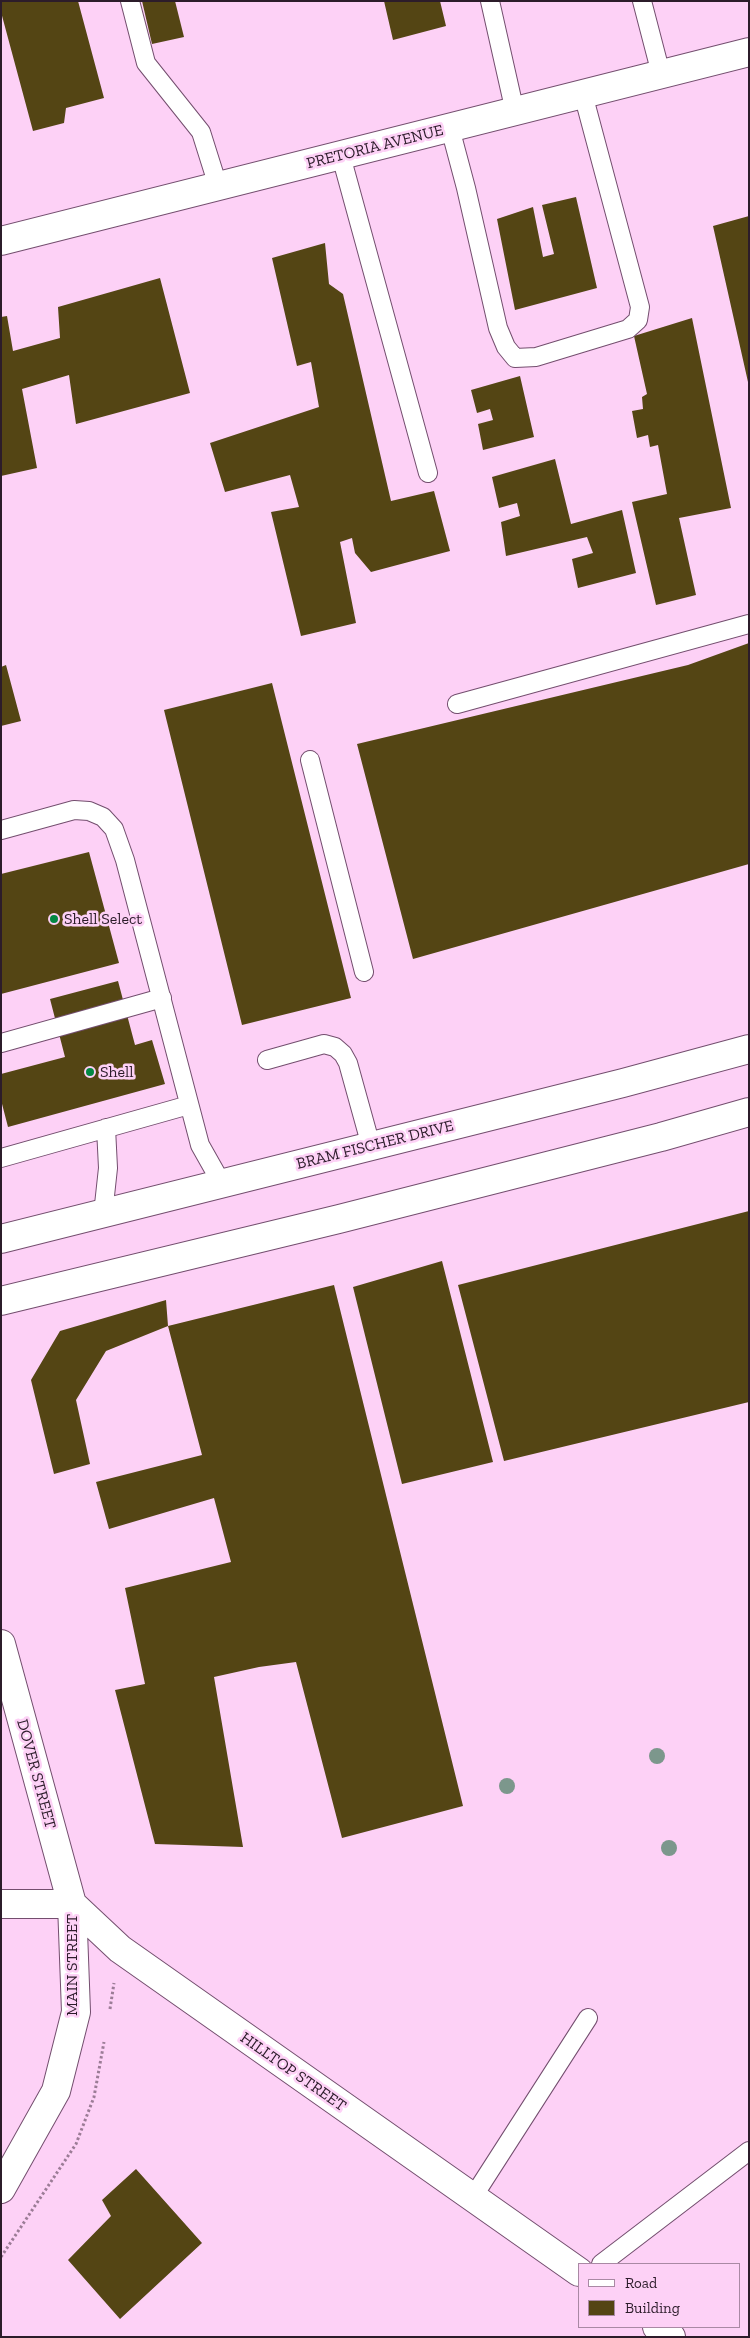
<!DOCTYPE html>
<style>
body{margin:0}
#map{position:relative;width:750px;height:2338px;overflow:hidden;background:#fdd1f6;font-family:"Zilla Slab",serif}
canvas{display:block}
.frame{position:absolute;inset:0;border:2px solid #2c1c2a;pointer-events:none}
.legend{position:absolute;left:578px;top:2263px;width:162px;height:65px;box-sizing:border-box;background:#fdd1f6;border:1px solid #a989a4;margin:0;padding:6px 9px;list-style:none;font-size:15px;color:#2c1c2a}
.legend li{display:flex;align-items:center;gap:10px;height:25px}
.legend b{width:25px;border:1px solid #a989a4}
</style>
<div id="map">
<canvas width="750" height="2338"></canvas>
<div class="frame"></div>
<ul class="legend">
<li><b style="height:6px;background:#fff"></b>Road</li>
<li><b style="height:14px;background:#544514"></b>Building</li>
</ul>
</div>
<script>
const context = document.querySelector('canvas').getContext('2d');
context.lineJoin = 'round';
function fill(path, color) { context.fillStyle = color; context.fill(path, 'evenodd'); }
const shape = rows => new Path2D(rows.map(r => 'M' + r).join(''));
function stroke(path, color, width, dash) { context.strokeStyle = color; context.lineWidth = width; context.lineCap = dash ? 'butt' : 'round'; context.setLineDash(dash || []); context.stroke(path); }
function write(font, color, halo, rows, align = 'center') {
  context.font = font + ' "Zilla Slab",serif'; context.lineWidth = 5; context.setLineDash([]); context.textBaseline = 'middle'; context.strokeStyle = halo; context.fillStyle = color; for (const [text, x, y, turn = 0] of rows) {
    context.save(); context.translate(x, y); context.rotate((+turn || 0) * Math.PI / 180); context.textAlign = isNaN(turn) ? turn : align; if (halo) context.strokeText(text, 0, 0); context.fillText(text, 0, 0); context.restore();
  }
}
const building = shape([
 [1,1,78,1,104,98,66,108,64,123,33,131,1,12],
 [142,1,175,1,184,37,152,44],
 [384,1,440,1,446,26,393,40],
 [576,197,597,288,515,310,497,219,533,207,543,257,554,254,542,205],
 [749,216,749,382,748,382,713,226],
 [325,243,329,284,343,294,391,501,434,491,450,551,371,572,355,553,352,538,340,542,356,623,301,636,271,512,299,507,290,475,225,492,210,443,319,407,311,362,297,366,272,258],
 [160,278,190,393,76,424,69,375,22,389,37,468,1,476,1,317,7,316,13,351,60,338,58,307],
 [692,318,731,508,679,518,696,595,656,605,632,502,667,494,658,445,650,447,648,435,637,438,632,411,643,409,642,397,647,394,634,336],
 [520,376,534,437,483,450,478,424,493,420,490,409,477,413,471,390],
 [555,459,571,524,622,510,636,573,578,588,572,559,593,553,587,537,506,556,501,522,520,516,517,503,499,508,492,477],
 [749,643,749,864,413,959,357,744,688,665],
 [6,665,21,721,1,726,1,667],
 [272,683,351,998,242,1025,164,710],
 [89,852,119,963,1,994,1,874],
 [118,981,135,1045,152,1040,165,1084,8,1127,1,1100,1,1074,65,1057,50,999],
 [749,1211,749,1402,504,1461,458,1285],
 [442,1261,493,1462,402,1484,353,1287],
 [334,1285,463,1806,342,1838,296,1662,259,1667,214,1677,243,1847,155,1844,115,1690,145,1684,125,1588,231,1562,214,1498,109,1529,96,1482,202,1455,168,1326],
 [166,1300,168,1326,106,1351,76,1400,90,1464,54,1474,31,1380,60,1331],
 [136,2169,202,2243,120,2319,68,2260,111,2216,102,2200]
]);
const path = shape([
 [110,2009,114,1983],
 [1,2257,76,2144,94,2097,104,2042]
]);
const service = shape([
 [130,1,146,63,201,132,218,186],
 [490,1,515,112],
 [642,1,661,74],
 [450,128,466,188,498,328,506,347,515,358,536,357,628,329,638,320,640,307,583,94],
 [341,156,428,473],
 [457,704,749,624],
 [310,760,364,972],
 [1,830,74,810,89,811,103,817,114,829,125,860,200,1145,222,1184],
 [1,1043,162,998],
 [267,1060,324,1044,335,1047,343,1054,348,1063,371,1146],
 [1,1158,189,1105],
 [103,1214,108,1168,106,1128],
 [473,2197,588,2018],
 [601,2264,749,2151]
]);
const minor = shape([
 [1,241,749,52],
 [1,1904,72,1904]
]);
const tertiary = shape([
 [1,1644,72,1904,76,2012,56,2091,1,2189],
 [72,1904,120,1949,579,2272],
 [657,2327,671,2337]
]);
const secondary = shape([
 [1,1239,623,1083,749,1049],
 [1,1301,339,1219,661,1137,749,1112]
]);
const trees = [
 [657,1756],
 [507,1786],
 [669,1848]
];
const markers = [
 [54,919,5,"#028743"],
 [90,1072,5,"#028743"]
];
const streetNames = [
 ["PRETORIA AVENUE",375,147,-14],
 ["BRAM FISCHER DRIVE",375,1145,-14],
 ["DOVER STREET",36,1774,75],
 ["MAIN STREET",72,1965,-90],
 ["HILLTOP STREET",293,2072,35]
];
const poiNames = [
 ["Shell Select",64,919],
 ["Shell",100,1072]
];
fill(building, '#544514');
stroke(service, '#734e6e', 20);
stroke(minor, '#734e6e', 30);
stroke(tertiary, '#734e6e', 30);
stroke(secondary, '#734e6e', 30);
stroke(path, '#9b7c96', 3, [2.5, 2.5]);
stroke(service, '#fff', 18);
stroke(minor, '#fff', 28);
stroke(tertiary, '#fff', 28);
stroke(secondary, '#fff', 28);
context.fillStyle = '#7c978c';
for (const [x, y] of trees) { context.beginPath(); context.arc(x, y, 8, 0, 2 * Math.PI); context.fill(); }
for (const [x, y, r, color] of markers) { const dot = new Path2D(); dot.arc(x, y, r, 0, 2 * Math.PI); context.fillStyle = color; context.fill(dot); stroke(dot, '#fdd1f6', 2); }
write('16px', '#2c1c2a', '#fdd1f6', streetNames);
write('16px', '#2c1c2a', '#fdd1f6', poiNames, 'left');
</script>
